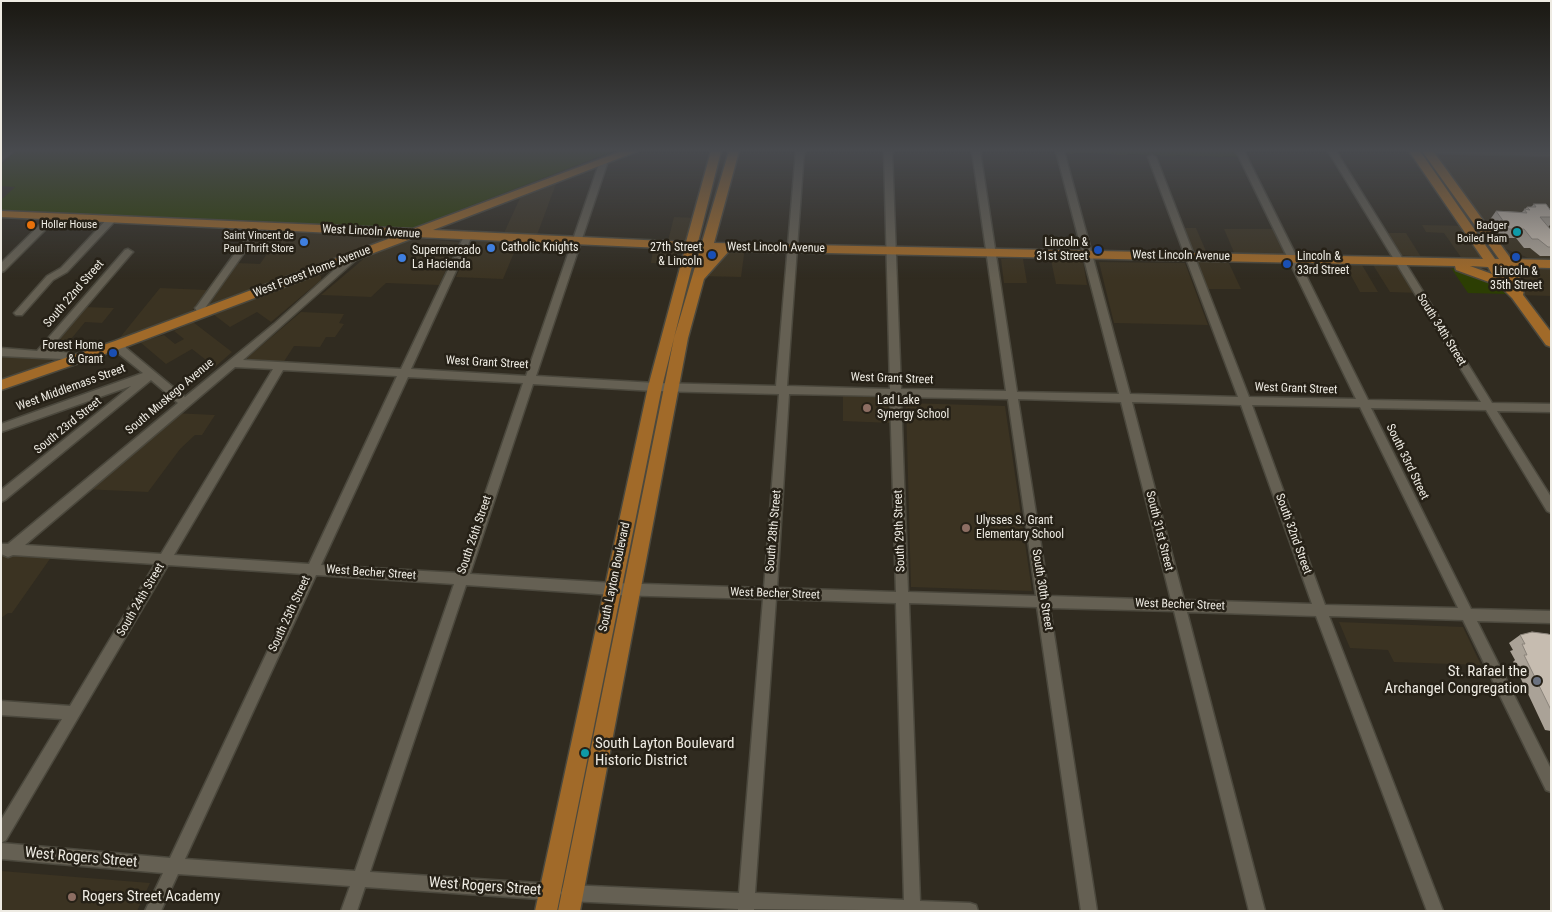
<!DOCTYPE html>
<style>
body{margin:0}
#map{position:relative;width:1552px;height:912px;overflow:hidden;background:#302b20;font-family:"Roboto Condensed",sans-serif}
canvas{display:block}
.frame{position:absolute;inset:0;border:2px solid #eeebe3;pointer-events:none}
</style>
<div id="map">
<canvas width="1552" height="912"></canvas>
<div class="frame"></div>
</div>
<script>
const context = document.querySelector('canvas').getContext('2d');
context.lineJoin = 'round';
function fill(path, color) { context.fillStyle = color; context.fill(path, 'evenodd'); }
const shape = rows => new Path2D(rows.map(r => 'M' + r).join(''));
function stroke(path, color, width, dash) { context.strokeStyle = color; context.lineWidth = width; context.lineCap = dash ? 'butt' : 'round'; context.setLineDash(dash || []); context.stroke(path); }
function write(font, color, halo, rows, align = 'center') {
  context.font = font + ' "Roboto Condensed",sans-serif'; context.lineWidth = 5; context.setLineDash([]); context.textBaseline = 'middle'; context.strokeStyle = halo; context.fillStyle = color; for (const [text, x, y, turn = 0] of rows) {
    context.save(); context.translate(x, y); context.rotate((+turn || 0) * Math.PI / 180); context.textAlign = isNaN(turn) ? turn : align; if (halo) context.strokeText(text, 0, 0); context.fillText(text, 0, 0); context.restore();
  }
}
const built = shape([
 [1427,151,1551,151,1551,296,1517,295,1509,264,1536,261,1496,245],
 [556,184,537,235,504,233,520,198],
 [674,217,699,218,692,246,667,245],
 [1422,225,1468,226,1492,264,1465,263,1444,233,1426,232],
 [1178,228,1196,228,1208,256,1226,257,1241,289,1203,289],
 [1224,229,1278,229,1292,258,1236,257],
 [263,231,388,237,389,238,209,305,237,263,260,264,273,245,251,244],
 [1386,233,1406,233,1421,257,1401,255],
 [414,238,459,242,439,285,386,283,371,297,321,295,367,256],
 [477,241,518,243,503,279,456,277,471,243],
 [726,247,745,247,741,277,700,276],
 [653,250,677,251,674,264,651,263],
 [1001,259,1023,259,1027,283,1004,283],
 [1342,259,1359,260,1378,292,1360,292],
 [1051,260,1083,261,1087,285,1056,284],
 [1370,260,1399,261,1419,293,1390,292],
 [1099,262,1185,263,1208,325,1114,323],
 [316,275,321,276,321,280,271,322,257,312,230,327,213,314],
 [160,288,207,290,191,312,118,340],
 [84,307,114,308,102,323,85,322,62,350,49,349],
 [301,312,344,314,339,323,344,324,335,337,326,337,320,347,294,346,283,363,247,361,248,357],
 [193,322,232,352,215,367,192,349,166,364,140,342,164,335,175,344,184,339,174,331],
 [1,357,50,359,51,360,48,364,1,380],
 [843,396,887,397,890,400,891,423,843,421],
 [906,403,1005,406,1032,591,911,587],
 [173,413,215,415,202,435,195,435,180,449,148,492,82,489],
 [1,549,54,553,12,613,8,613,1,618],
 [1339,622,1463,627,1481,665,1394,662,1388,650,1350,648],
 [1,871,150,883,137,911,1,911]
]);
const green = shape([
 [16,151,614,151,410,229,1,210,1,200,15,187,1,186,1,165],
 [1064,151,1237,151,1240,157,1065,153],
 [1451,268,1499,283,1509,294,1468,293]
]);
const minor = shape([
 [5,151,14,151,1,161,1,155,5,151],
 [796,151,804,151,787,386,890,389,884,151,892,151,901,389,1006,391,972,151,980,151,1017,392,1119,394,1056,151,1064,151,1130,394,1238,397,1148,157,1152,155,1156,157,1249,397,1356,399,1236,151,1244,151,1368,400,1481,402,1328,151,1336,151,1492,403,1551,404,1551,412,1497,411,1551,497,1551,513,1547,511,1486,410,1371,408,1471,609,1551,611,1551,623,1477,621,1551,769,1551,792,1546,790,1463,620,1329,616,1443,911,1427,911,1316,616,1187,612,1265,911,1249,911,1174,611,1050,608,1097,911,1081,911,1037,607,909,603,920,901,970,903,976,905,978,911,754,909,754,911,738,911,738,909,569,901,563,899,561,893,563,887,569,885,739,893,763,599,613,595,466,585,370,872,553,884,559,886,561,892,559,898,553,900,365,887,357,911,341,911,350,886,178,874,161,911,145,911,163,873,1,859,1,843,170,858,304,574,168,565,6,840,1,843,1,820,62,719,1,715,1,701,70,706,155,564,13,555,8,557,1,554,1,544,8,544,178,403,151,380,5,500,1,502,1,490,131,386,1,432,1,424,143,373,118,353,115,344,120,340,124,342,126,348,185,397,274,324,352,254,355,253,358,254,358,258,243,360,401,369,464,236,468,233,472,236,411,369,526,376,600,161,604,159,608,161,536,376,655,383,776,386,796,151],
 [235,367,273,369,161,554,25,545,235,367],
 [283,370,397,376,309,564,174,555,283,370],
 [408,377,523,383,458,573,321,565,408,377],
 [533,384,655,391,779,394,764,588,613,583,470,574,533,384],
 [789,394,890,396,896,592,777,588,789,394],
 [901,397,1008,399,1036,596,908,592,901,397],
 [1018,399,1121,402,1171,600,1049,596,1018,399],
 [1132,402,1241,405,1312,604,1184,600,1132,402],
 [1252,405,1360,407,1458,608,1325,605,1252,405],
 [316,575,454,584,355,871,185,859,316,575],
 [776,599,896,603,904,900,755,893,776,599],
 [1433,151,1551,152,1551,156,1437,153,1433,151],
 [53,214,56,215,56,219,4,271,1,272,1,263,50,215,53,214],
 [112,216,116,219,115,221,67,272,53,280,22,315,16,315,14,313,16,311,47,276,61,268,109,217,112,216],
 [259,223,263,226,205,308,207,313,205,315,199,315,195,308,197,306,256,224,259,223],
 [128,249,133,252,131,254,48,351,72,353,74,362,73,365,65,365,63,359,1,356,1,348,37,351,125,250,128,249]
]);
const major = shape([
 [622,151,638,151,433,230,686,242,711,151,721,151,698,242,702,242,729,151,739,151,714,243,1483,259,1409,151,1420,151,1495,259,1499,259,1422,151,1433,151,1511,259,1551,260,1551,268,1515,267,1524,289,1523,295,1551,332,1551,347,1546,345,1512,298,1500,286,1456,270,1455,266,729,251,704,279,688,338,580,911,558,911,674,338,662,387,557,911,535,911,648,387,685,249,416,237,125,347,1,390,1,380,115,341,396,236,1,217,1,211,413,229,622,151],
 [696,250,700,250,674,338,696,250],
 [712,250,716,250,710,257,712,250],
 [1470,266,1488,267,1492,274,1470,266],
 [1500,267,1502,267,1507,278,1500,267]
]);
const wall = shape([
 [1534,204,1551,211,1551,224,1548,227,1551,230,1551,256,1540,256,1530,248,1524,248,1516,238,1502,238,1489,221,1496,211,1522,212,1527,207,1531,207],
 [1520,635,1551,638,1551,731,1545,730,1513,662,1515,660,1510,651,1513,650,1509,643]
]);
const building = shape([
 [1534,204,1546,204,1551,211,1551,217,1540,217,1551,230,1551,247,1548,247,1538,239,1532,239,1524,229,1509,229,1496,211,1527,213,1524,209,1530,210,1527,207,1536,207,1534,204],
 [1532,632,1548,634,1551,635,1551,710,1524,655,1527,655,1522,644,1525,644,1520,635,1532,632]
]);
const markers = [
 [31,225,5,"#e8710a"],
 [1517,232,5,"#0f9aa8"],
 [304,242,5,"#3f7fe0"],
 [491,248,5,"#3f7fe0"],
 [1098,250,5,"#1a4fb4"],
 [712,255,5,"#1a4fb4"],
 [1516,257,5,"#1a4fb4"],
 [402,258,5,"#3f7fe0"],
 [1287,264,5,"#1a4fb4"],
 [113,353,5,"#1a4fb4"],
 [867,408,5,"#8d6e63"],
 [966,528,5,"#8d6e63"],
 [1537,681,5,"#6b7280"],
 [585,753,5,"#0f9aa8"],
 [72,897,5,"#8d6e63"]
];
const farPoinames = [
 ["Holler House",41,225,"left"],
 ["Badger",1507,226],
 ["Boiled Ham",1507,239],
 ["Saint Vincent de",294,236],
 ["Paul Thrift Store",294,249]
];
const streetNames = [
 ["West Lincoln Avenue",371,232,3],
 ["West Lincoln Avenue",776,248,1],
 ["West Lincoln Avenue",1181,256,1],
 ["West Forest Home Avenue",312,272,-21],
 ["South 22nd Street",74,294,-49],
 ["South 34th Street",1441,330,58],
 ["West Grant Street",487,363,3],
 ["West Grant Street",892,379,2],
 ["West Middlemass Street",71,388,-20],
 ["West Grant Street",1296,389,2],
 ["South Muskego Avenue",170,397,-40],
 ["South 23rd Street",68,426,-39],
 ["South 33rd Street",1407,462,64],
 ["South 28th Street",774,531,-85],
 ["South 29th Street",900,531,-92],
 ["South 31st Street",1159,531,76],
 ["South 32nd Street",1293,534,70],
 ["South 26th Street",475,535,-71],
 ["West Becher Street",371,573,4],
 ["South Layton Boulevard",615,577,-78],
 ["South 30th Street",1042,590,81],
 ["West Becher Street",775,594,2],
 ["South 24th Street",141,600,-60],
 ["West Becher Street",1180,605,2],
 ["South 25th Street",290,614,-65]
];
const poiNames = [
 ["Lincoln &",1088,243,"right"],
 ["31st Street",1088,257,"right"],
 ["Catholic Knights",501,248],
 ["27th Street",702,248,"right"],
 ["& Lincoln",702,262,"right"],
 ["Supermercado",412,251],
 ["La Hacienda",412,265],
 ["Lincoln &",1297,257],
 ["33rd Street",1297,271],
 ["Lincoln &",1516,272,"center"],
 ["35th Street",1516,286,"center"],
 ["Forest Home",103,346,"right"],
 ["& Grant",103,360,"right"],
 ["Lad Lake",877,401],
 ["Synergy School",877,415],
 ["Ulysses S. Grant",976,521],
 ["Elementary School",976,535]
];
const nearPoinames = [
 ["St. Rafael the",1527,672,"right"],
 ["Archangel Congregation",1527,689,"right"],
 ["South Layton Boulevard",595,744],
 ["Historic District",595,761],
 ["Rogers Street Academy",82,897]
];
const nearStreetnames = [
 ["West Rogers Street",81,858,5],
 ["West Rogers Street",485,887,4]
];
fill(built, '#3b3322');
fill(green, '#2c3e03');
stroke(minor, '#4b483d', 3);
stroke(major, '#4b483d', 3);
fill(minor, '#656053');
fill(major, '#a16a29');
fill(wall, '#aaa297');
fill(building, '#c6bcb0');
stroke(building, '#8b847b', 1);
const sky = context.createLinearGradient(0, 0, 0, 279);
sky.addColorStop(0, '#1a1812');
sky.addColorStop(0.54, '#484a4e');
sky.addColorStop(1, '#484a4e00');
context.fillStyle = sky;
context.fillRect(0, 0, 1552, 279);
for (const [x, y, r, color] of markers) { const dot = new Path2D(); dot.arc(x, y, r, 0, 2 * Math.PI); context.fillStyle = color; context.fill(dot); stroke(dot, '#262117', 2); }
write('11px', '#eeebe3', '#262117', farPoinames, 'right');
write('12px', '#eeebe3', '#262117', streetNames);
write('12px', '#eeebe3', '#262117', poiNames, 'left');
write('15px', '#eeebe3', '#262117', nearPoinames, 'left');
write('15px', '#eeebe3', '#262117', nearStreetnames);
</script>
